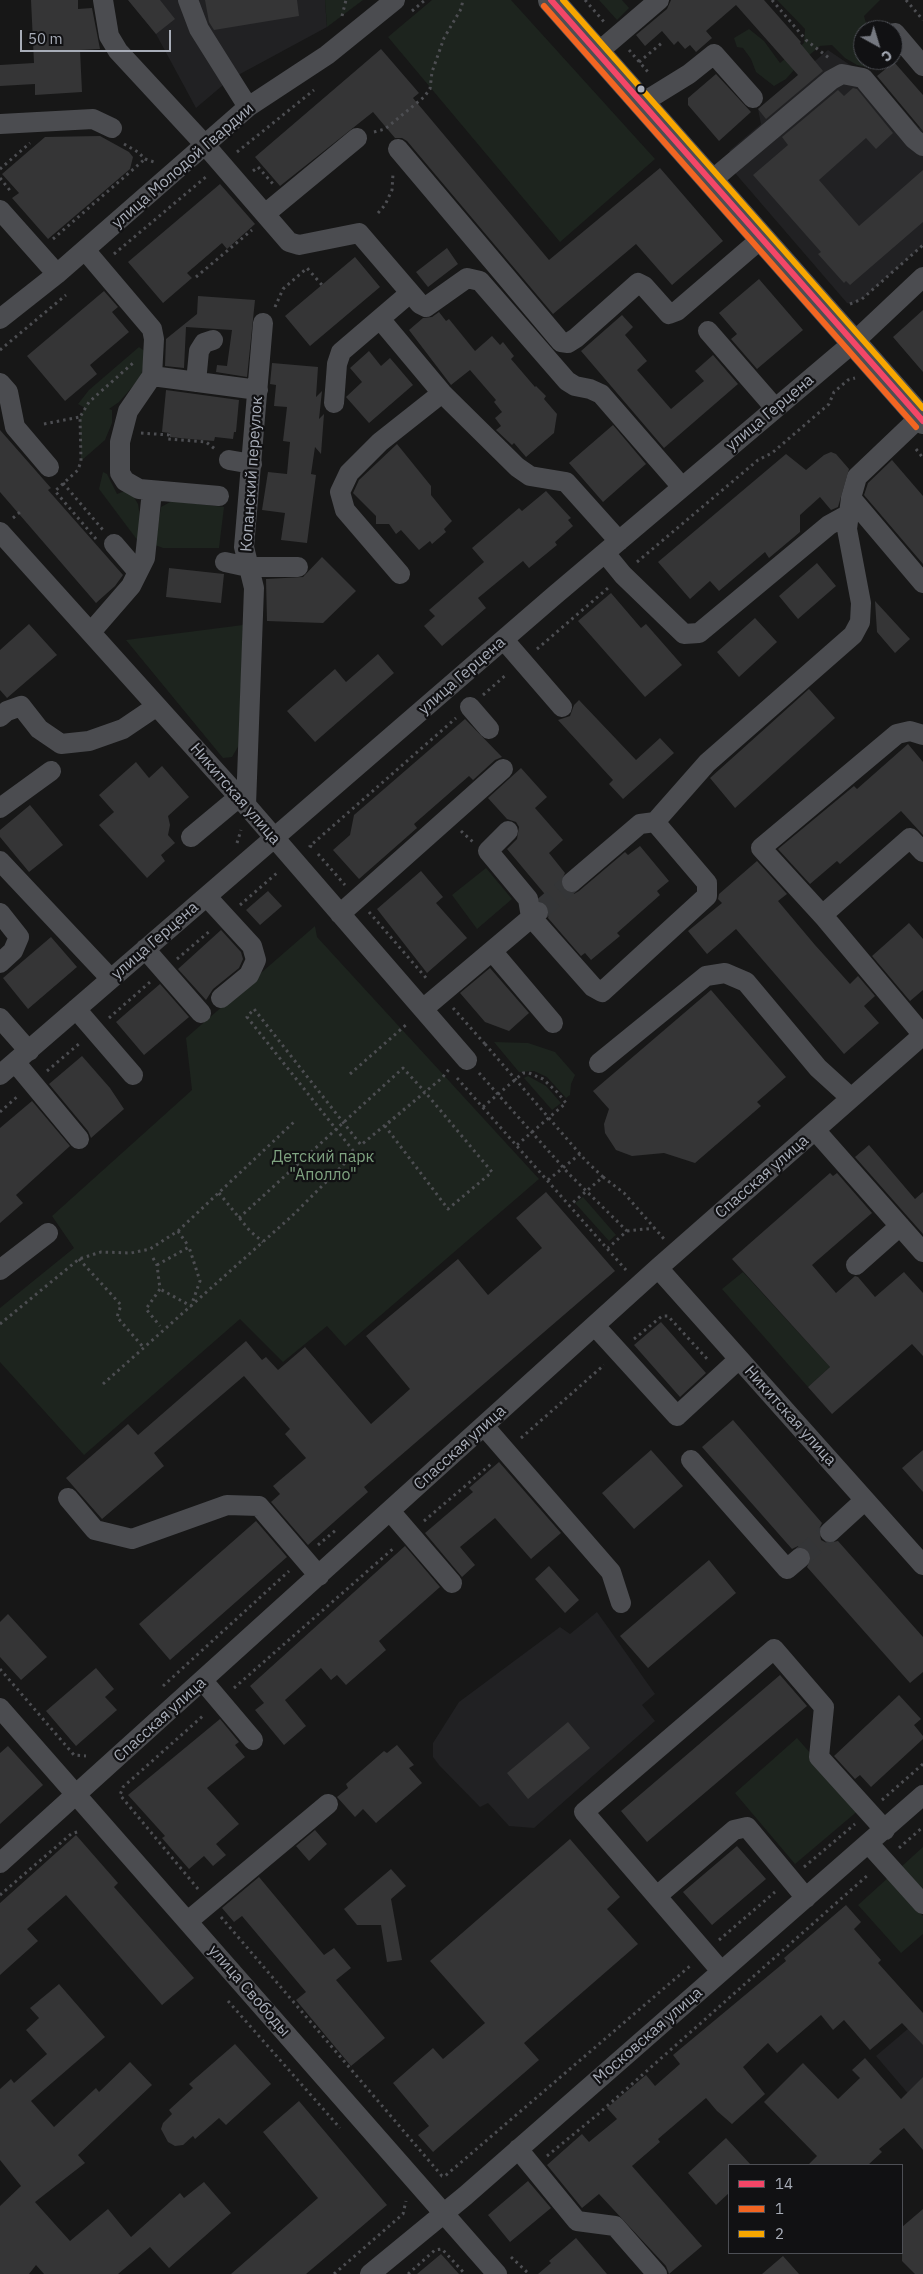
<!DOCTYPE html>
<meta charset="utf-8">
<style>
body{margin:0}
#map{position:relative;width:923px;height:2274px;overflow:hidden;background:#171717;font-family:"IBM Plex Sans",sans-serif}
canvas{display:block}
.legend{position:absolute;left:728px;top:2164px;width:175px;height:90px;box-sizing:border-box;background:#111113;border:1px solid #4d4f55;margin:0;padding:6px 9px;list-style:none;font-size:15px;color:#a8adb8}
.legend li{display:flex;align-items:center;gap:10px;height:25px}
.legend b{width:25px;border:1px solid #4d4f55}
.north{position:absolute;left:853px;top:20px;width:50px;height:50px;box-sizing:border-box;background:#111113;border:1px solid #4d4f55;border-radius:50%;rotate:141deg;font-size:14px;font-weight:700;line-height:20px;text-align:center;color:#a8adb8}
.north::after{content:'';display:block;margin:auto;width:18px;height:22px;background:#757880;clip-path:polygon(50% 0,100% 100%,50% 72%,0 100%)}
.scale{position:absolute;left:20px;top:30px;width:151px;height:22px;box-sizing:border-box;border:2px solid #a8adb8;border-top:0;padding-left:6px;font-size:15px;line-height:18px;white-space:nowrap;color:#a8adb8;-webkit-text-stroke:4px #111113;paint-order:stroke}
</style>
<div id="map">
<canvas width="923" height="2274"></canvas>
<ul class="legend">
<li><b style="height:6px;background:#f34667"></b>14</li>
<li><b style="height:6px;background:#f26522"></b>1</li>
<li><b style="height:6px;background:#f7a600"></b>2</li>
</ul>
<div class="north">С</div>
<div class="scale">50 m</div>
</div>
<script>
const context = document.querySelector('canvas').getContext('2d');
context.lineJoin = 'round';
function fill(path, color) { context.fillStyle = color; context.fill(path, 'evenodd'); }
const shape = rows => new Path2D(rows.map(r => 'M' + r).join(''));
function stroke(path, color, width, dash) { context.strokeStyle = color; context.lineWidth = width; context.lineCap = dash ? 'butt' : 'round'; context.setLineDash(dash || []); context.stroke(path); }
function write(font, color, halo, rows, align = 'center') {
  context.font = font + ' "IBM Plex Sans",sans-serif'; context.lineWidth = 4.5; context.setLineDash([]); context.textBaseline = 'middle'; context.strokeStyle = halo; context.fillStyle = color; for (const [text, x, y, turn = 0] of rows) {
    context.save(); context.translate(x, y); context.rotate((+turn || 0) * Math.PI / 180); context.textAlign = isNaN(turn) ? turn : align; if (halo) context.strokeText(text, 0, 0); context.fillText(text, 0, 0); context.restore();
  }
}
const built = shape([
 [128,0,325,0,327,27,229,80,196,108,156,34],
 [828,50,872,80,876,78,919,128,923,125,923,245,862,299,851,304,847,303,729,166,737,159,729,151,761,124,758,109],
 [597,1612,655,1694,642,1705,655,1721,534,1828,509,1826,488,1803,480,1807,439,1765,433,1757,433,1743,459,1702,560,1627,570,1634],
 [923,2016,923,2111,876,2056]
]);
const green = shape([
 [325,0,363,0,327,27],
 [432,0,511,0,655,159,560,242,388,37],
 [599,0,622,0,629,8,617,20],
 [777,0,880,0,864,16,868,30,863,30,863,60,876,61,871,68,857,65,845,58,832,45,820,46,800,63,786,79,774,86,756,72,751,59,743,48,737,47,734,38,749,29,764,41,780,63,804,43,805,29],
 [139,347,146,352,141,377,119,402,109,409,112,410,112,423,105,440,81,461,80,417,85,408,78,404,89,390],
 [103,472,107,474,117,494,125,491,132,494,138,504,140,516,138,541,99,489],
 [172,501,224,507,219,548,163,548,155,545,161,507],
 [243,625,239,745,232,757,223,758,126,640],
 [486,868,512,899,477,929,452,895],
 [315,926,317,937,539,1179,345,1346,327,1326,283,1362,240,1319,84,1455,0,1362,0,1308,74,1248,52,1216,192,1090,186,1038],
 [494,1042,528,1043,555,1052,575,1075,571,1084,570,1095,566,1098,547,1077,534,1071,519,1072],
 [528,1076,546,1086,561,1103,552,1110,524,1078],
 [583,1197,616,1235,609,1241,575,1203],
 [743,1272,830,1367,808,1387,722,1289],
 [797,1738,860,1809,795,1864,735,1793],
 [923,1847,923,1890,902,1866],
 [889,1877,923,1916,923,1934,901,1953,858,1905]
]);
const building = shape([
 [31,0,78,0,78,9,92,8,100,49,80,50,82,92,35,95,35,84,0,86,0,65,34,63],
 [128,0,160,0,175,19,156,34],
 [205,0,297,0,299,16,214,30,209,22],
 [671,0,764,0,801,42,800,43,823,71,766,119,758,109,798,75,736,5,706,31,712,38,696,52,690,45,685,49,678,41,674,45,662,31,645,46,636,35,667,9],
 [381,49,419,93,413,98,549,260,660,168,723,241,672,285,636,244,553,314,407,141,402,138,395,138,373,112,280,186,255,157],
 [894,62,923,95,923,131,877,76],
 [716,74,751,112,719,141,688,105,688,98],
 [853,88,857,89,893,133,876,149,866,138,819,180,859,226,923,170,923,222,850,285,846,281,844,283,818,254,821,252,753,175,788,145,782,137,838,90,844,96],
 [100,136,129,152,133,157,130,169,48,239,12,198,19,193,2,174,45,137],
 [220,184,255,224,227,249,222,243,187,273,192,278,163,303,128,262],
 [447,248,458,264,428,287,416,272],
 [355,257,380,287,310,346,285,316],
 [759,279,803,330,757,369,731,339,737,334,719,313],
 [104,291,118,307,112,312,129,332,90,365,97,374,65,401,27,356],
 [198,296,255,300,247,377,216,372,217,365,227,366,232,330,186,327,184,368,165,366,166,339,197,314],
 [923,310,923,372,893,337],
 [439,312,446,321,449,319,475,351,492,336,500,345,503,342,514,356,511,359,535,387,536,386,546,396,544,399,557,414,554,433,526,457,514,443,512,445,496,430,501,426,495,418,502,412,494,402,496,400,470,370,451,385,409,330,423,318,432,317],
 [622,315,633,327,625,335,647,361,637,370,671,409,704,381,695,371,713,355,738,384,664,448,581,351],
 [369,351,381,366,390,358,413,385,369,423,346,397,362,382,350,368],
 [272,363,318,367,316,397,322,391,319,419,324,414,321,454,315,447,311,474,316,475,307,543,281,540,285,513,262,510,268,472,287,474,290,442,283,441,287,407,274,406,276,385,270,384],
 [166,390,239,400,236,432,234,432,233,439,215,437,214,441,190,439,170,437,170,433,162,432],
 [613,425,646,464,603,502,569,463],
 [0,430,51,488,48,490,123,575,115,586,96,603,0,492],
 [397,444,431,486,431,495,452,521,444,529,446,532,432,544,430,541,419,550,401,530,396,534,389,524,376,524,376,516,353,493,359,480],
 [831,452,836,454,849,469,838,507,831,510,820,497,800,515,800,532,769,558,765,552,719,591,710,581,690,599,658,562,786,454,806,470,824,455],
 [892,460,923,496,923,564,864,495,868,483],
 [546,491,571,518,568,520,573,526,555,542,557,545,529,568,523,561,478,598,486,608,442,646,424,626,435,616,429,610,484,562,472,548,519,508,522,511],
 [322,557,356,591,323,623,267,621,266,579,303,577],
 [817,563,836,586,798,619,779,596],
 [169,568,224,574,221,603,166,597],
 [611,593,641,628,646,624,682,665,645,697,578,621],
 [875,601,910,639,895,653,877,632],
 [755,618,777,642,739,677,717,652],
 [29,624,57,655,7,698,0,690,0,650],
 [378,654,394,673,315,742,287,711,335,669,346,682],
 [809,689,835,718,735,808,710,778],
 [579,700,636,760,660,738,674,753,623,799,609,784,613,780,558,720,570,716,574,705],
 [465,719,502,757,495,760,473,780,469,776,414,824,417,828,359,879,333,850,350,835,354,815],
 [908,744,923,762,923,835,901,811,840,864,837,861,810,884,778,849,854,786,857,789],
 [136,762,149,778,162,766,189,797,168,816,170,825,168,835,175,843,161,855,165,861,147,878,99,825,114,812,99,795],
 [521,768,547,797,535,808,563,840,549,853,565,873,560,884,563,890,574,894,579,891,625,852,628,855,640,846,669,881,657,891,660,895,617,933,620,936,591,960,585,953,581,956,548,918,550,909,544,902,549,899,507,849,517,839,519,827,516,822,507,819,488,798],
 [30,805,63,845,29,872,0,837,0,830],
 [757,861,787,894,778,901,815,945,850,984,858,976,875,996,864,1006,879,1023,844,1054,736,929,707,954,688,931,722,903,718,899,719,894],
 [421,871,443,897,436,903,467,938,427,973,377,909],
 [268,891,282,906,260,925,246,910],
 [909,923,923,939,923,990,910,1001,872,956],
 [221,930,241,952,243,959,239,968,213,989,206,1000,178,969],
 [51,937,77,967,28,1009,3,978],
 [490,968,529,1013,509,1031,485,1022,460,993],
 [160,984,189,1017,144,1055,116,1022],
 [711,990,786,1077,757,1102,761,1106,695,1163,664,1153,632,1156,616,1150,605,1133,604,1124,609,1109,593,1091],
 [82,1056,110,1088,124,1109,91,1138,88,1131,49,1084],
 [32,1101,70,1146,16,1195,23,1203,0,1223,0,1128],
 [869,1145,915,1199,923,1192,923,1234,855,1157],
 [830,1173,833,1176,837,1173,872,1213,812,1265,836,1293,855,1276,858,1277,875,1297,904,1272,923,1293,923,1356,912,1344,832,1414,808,1387,830,1367,732,1259],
 [546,1192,615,1271,364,1487,368,1492,308,1545,271,1502,280,1494,273,1486,306,1458,285,1434,290,1429,244,1376,154,1453,164,1466,102,1519,66,1478,128,1424,138,1435,246,1341,262,1360,266,1357,278,1370,305,1347,371,1424,410,1389,366,1336,458,1259,488,1295,542,1248,516,1218],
 [661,1322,706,1373,680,1397,634,1345],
 [733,1420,822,1523,819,1529,821,1540,827,1543,838,1541,923,1637,923,1672,910,1683,807,1567,812,1556,809,1550,798,1546,792,1549,702,1447],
 [651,1450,683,1486,634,1529,602,1493],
 [923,1450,923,1492,902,1468],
 [499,1462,561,1533,531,1559,495,1518,460,1547,475,1565,462,1577,425,1533,473,1492,469,1488],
 [256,1521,287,1557,170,1660,139,1624],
 [405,1546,440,1587,379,1641,386,1650,346,1685,337,1675,331,1680,321,1668,285,1700,306,1726,284,1745,255,1710,264,1703,250,1686],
 [709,1560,736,1593,648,1668,620,1636],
 [549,1566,579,1600,565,1613,535,1579],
 [8,1614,47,1657,21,1680,0,1657,0,1622],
 [96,1668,114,1689,105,1697,117,1710,76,1746,46,1711],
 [780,1675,807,1706,647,1842,621,1811],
 [899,1695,921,1719,914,1725,923,1736,923,1739,871,1787,860,1775,855,1779,834,1756],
 [220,1719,239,1742,235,1745,245,1757,207,1788,239,1824,216,1844,226,1855,213,1866,204,1856,189,1869,162,1838,165,1836,128,1795],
 [568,1722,590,1748,528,1799,507,1773],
 [397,1745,414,1765,409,1768,422,1783,376,1823,363,1809,355,1817,337,1797,348,1788,346,1784,384,1751,387,1753],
 [8,1746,43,1785,0,1824,0,1753],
 [315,1830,327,1844,309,1861,296,1846],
 [76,1835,118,1883,114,1887,194,1978,162,2005,66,1895,27,1929,38,1941,0,1975,0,1903],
 [570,1839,620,1897,607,1909,638,1944,524,2043,539,2060,433,2152,418,2135,429,2126,393,2083,433,2048,443,2059,485,2023,430,1961],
 [737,1846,766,1879,712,1925,683,1892],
 [391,1869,406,1886,391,1899,402,1960,387,1962,381,1925,357,1925,344,1909],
 [259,1877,324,1955,334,1948,351,1968,336,1980,385,2038,351,2066,296,2000,306,1992,242,1916,234,1922,222,1908],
 [846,1905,861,1922,854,1929,881,1960,878,1963,923,2013,923,2045,902,2023,870,2050,844,2020,833,2030,821,2015,777,2053,768,2043,743,2067,765,2094,732,2124,717,2111,706,2098,658,2139,660,2142,632,2166,702,2246,669,2274,666,2266,599,2194,582,2208,547,2165,582,2134,589,2142,617,2119,607,2108,646,2075,655,2086,680,2064,673,2055,786,1961,784,1958],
 [59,1984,105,2037,31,2101,54,2127,96,2088,99,2092,130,2062,152,2085,78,2155,85,2163,35,2202,70,2241,108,2209,131,2237,180,2193,184,2198,204,2182,231,2213,169,2268,150,2247,118,2274,44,2274,36,2265,29,2274,0,2274,0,2206,21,2186,0,2160,0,2089,11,2079,14,2083,47,2054,26,2030,39,2018,30,2008],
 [235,2044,271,2084,226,2125,219,2118,195,2139,193,2136,183,2145,175,2146,168,2142,161,2129,163,2123,172,2114,169,2110,193,2088,189,2084],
 [865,2058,901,2099,923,2077,923,2150,904,2128,879,2149,882,2152,868,2165,808,2165,817,2156,764,2102,803,2063,838,2099,860,2078,852,2070],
 [299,2101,387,2205,306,2274,231,2274,318,2198,263,2132],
 [726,2138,751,2165,729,2165,729,2193,716,2205,688,2173],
 [528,2181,551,2208,510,2242,488,2215],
 [923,2209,923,2274,915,2274,902,2261,902,2227],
 [576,2238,607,2274,538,2274,551,2263,549,2261],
 [441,2254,459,2274,417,2274],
 [783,2256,799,2274,762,2274]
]);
const minorTunnel = shape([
 [538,912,572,882],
 [800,1558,830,1532]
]);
const path = shape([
 [585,0,605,23],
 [772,0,806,40,829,58],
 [906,0,923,20],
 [412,11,425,0],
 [342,16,346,0],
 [629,50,648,72],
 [639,62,663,42],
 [374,132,385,129,424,97,430,89,432,72,444,38,461,9,463,0],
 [124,144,138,152,145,159,154,162],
 [237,152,314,90],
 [0,169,30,143],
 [253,171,258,167,273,184],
 [0,178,12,193],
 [378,213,385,205,392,190,393,174],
 [53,239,145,159],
 [114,254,207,176],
 [196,277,252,230],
 [850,304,862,299,923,245],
 [275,307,283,289,307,268,322,285],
 [0,350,66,295],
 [44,424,80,417],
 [141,433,169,435,168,439,206,442,215,449],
 [916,449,923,458],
 [63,483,103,530],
 [13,518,20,512],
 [96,539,55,491,78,470,81,461,80,417,89,402,133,363],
 [637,562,758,460,772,453,829,404,834,392,848,380,855,378],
 [537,649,608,588],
 [483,695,507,674],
 [461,831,473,842],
 [237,843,241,830],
 [312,847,310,846,456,718],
 [318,854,345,885],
 [240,905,277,873,279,875],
 [369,912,427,979],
 [177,959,211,930],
 [453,1008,485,1044],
 [109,1018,150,982],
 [485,1044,586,1161,603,1177,570,1205],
 [47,1071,80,1043],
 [479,1073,569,1174,627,1231,608,1248],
 [350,1074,407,1024],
 [457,1078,626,1270],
 [483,1107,523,1073,529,1073,543,1079,557,1092,566,1103,517,1145],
 [0,1112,19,1095],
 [603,1177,624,1193,664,1239],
 [548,1180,580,1154],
 [219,1193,250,1231,263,1242],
 [239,1218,403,1068,425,1092],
 [178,1231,189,1247],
 [627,1231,655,1228],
 [153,1258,157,1265,160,1289,146,1309,160,1326],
 [79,1259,121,1305,117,1317,144,1348],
 [157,1265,189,1247,200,1281,191,1306,160,1289],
 [0,1324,79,1259,101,1252,131,1253,150,1249,178,1231,295,1121],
 [634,1339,662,1316,668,1316,709,1361],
 [103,1384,292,1216,355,1153,247,1017,254,1009,361,1145,425,1092,492,1172,448,1209,385,1126,425,1092,442,1078,450,1068],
 [521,1438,604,1365],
 [424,1521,491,1464],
 [318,1545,336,1530],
 [0,1669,74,1755,86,1756],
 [163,1686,289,1571],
 [234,1688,395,1547],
 [882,1800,923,1764],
 [899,1848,923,1827],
 [804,1867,855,1824],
 [198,1889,120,1795,123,1787,205,1714],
 [0,1895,71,1834,80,1831],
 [221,1917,442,2176,445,2176,690,1966],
 [719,1940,775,1892],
 [228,2001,340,2128],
 [547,2156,597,2115,869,1874],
 [511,2257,529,2274],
 [334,2274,403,2214,406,2201],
 [408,2274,435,2250,442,2249,465,2274]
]);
const minor = shape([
 [103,0,109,36,118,51,206,146,289,242,299,245,359,233,420,304,426,307,467,278,480,281,567,381,575,386,590,389,601,394,682,487],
 [188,0,199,29,248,107],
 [895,33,923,66],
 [597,53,659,0],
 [642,103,689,74,714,54,753,98],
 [0,124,93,119,112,128],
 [398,149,561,342,568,343,576,338,638,283,644,286,669,314,677,311,762,238],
 [711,181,831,80,842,74,863,78,914,139,923,146],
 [0,210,57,274],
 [265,214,357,138],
 [85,250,152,329,154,339,152,376,128,411,120,442,120,473,125,481,139,489,219,496],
 [0,319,57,274,248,107,327,55,395,0],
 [380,319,442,393,517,467,530,476,566,482,619,541],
 [708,331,775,408],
 [152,376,258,390],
 [196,382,199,351,204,343,213,340],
 [0,383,8,392,15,427,49,467],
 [334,403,337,364,341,352,410,293],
 [920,417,857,477,851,498,923,583],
 [229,460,252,464],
 [0,532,246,805,467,1060],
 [605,553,623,575,684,634,699,633,829,525,849,514],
 [225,562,248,567,298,567],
 [400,574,345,510,340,492,349,473,380,442,442,393],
 [136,576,145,558,152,491],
 [91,632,131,586,138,572,114,544],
 [504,640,562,707],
 [470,707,489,729],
 [0,717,7,711,21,706,39,729,61,744,89,741,123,729,157,706],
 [246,805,254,588,244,547,263,323],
 [0,808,51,771],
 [655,822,707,763,853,635,860,622,861,603,847,529,851,498],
 [508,831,488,851,528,899,531,917,593,987,602,992,707,896,707,883,655,822,640,824,572,882],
 [191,837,239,797],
 [0,861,111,979],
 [207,897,252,946,256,960,249,975,221,998],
 [0,913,19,937,13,951,0,963],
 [340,914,503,769],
 [825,918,761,848,897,734,910,731,923,735],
 [145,949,201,1013],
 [492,951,553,1023],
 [76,1009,133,1075],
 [423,1009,538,912],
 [0,1018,29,1051],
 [15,1062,79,1139],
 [599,1063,706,976,725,973,746,982,818,1068,851,1098],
 [0,1075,555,595,854,342,923,277],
 [815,1130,923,1252],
 [856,1265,900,1226],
 [658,1268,923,1565],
 [0,1270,48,1233],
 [595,1326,677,1416,739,1359],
 [484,1426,611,1572,621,1603],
 [691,1460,787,1569,800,1558],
 [68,1498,95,1530,132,1539,227,1505,259,1506,319,1576],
 [390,1511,452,1583],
 [830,1532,865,1500],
 [203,1681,253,1740],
 [0,1708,497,2274],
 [869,1844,923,1904],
 [0,1863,658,1268,923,1035,825,918,827,911,910,838,923,852],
 [657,1896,734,1830,747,1827,806,1898],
 [188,1921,328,1804],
 [721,1971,584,1812,774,1649,824,1707,819,1757,885,1830],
 [518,2149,577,2221,615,2226,657,2274],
 [370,2274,465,2196,923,1795]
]);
const major = shape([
 [551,0,923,421]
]);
const bus1 = shape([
 [551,0,923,421]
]);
const bus2 = shape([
 [544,6,916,427]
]);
const bus3 = shape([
 [563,0,923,408]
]);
const markers = [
 [641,89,4.5,"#a8adb8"]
];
const streetNames = [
 ["улица Молодой Гвардии",183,166,-41],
 ["улица Герцена",770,413,-40],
 ["Копанский переулок",252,474,-86],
 ["улица Герцена",462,676,-41],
 ["Никитская улица",235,794,49],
 ["улица Герцена",155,941,-41],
 ["Спасская улица",762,1177,-41],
 ["Никитская улица",790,1416,48],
 ["Спасская улица",460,1448,-42],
 ["Спасская улица",160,1720,-42],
 ["улица Свободы",249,1991,49],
 ["Московская улица",648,2036,-41]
];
const parkNames = [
 ["Детский парк",323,1157],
 ["\"Аполло\"",323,1175]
];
fill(built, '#212123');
fill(green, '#1d241e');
fill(building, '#353536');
stroke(minorTunnel, '#343537', 20, [20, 10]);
stroke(path, '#4d4e52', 3, [2.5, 4]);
stroke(minor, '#4b4c50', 20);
stroke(major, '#4d4f52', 26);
stroke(bus1, '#f34667', 6);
stroke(bus2, '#f26522', 6);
stroke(bus3, '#f7a600', 6);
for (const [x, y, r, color] of markers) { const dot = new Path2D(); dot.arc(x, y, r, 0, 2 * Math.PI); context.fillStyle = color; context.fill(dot); stroke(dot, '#111113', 2); }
write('16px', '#a8adb8', '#111113', streetNames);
write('16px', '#7fa381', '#111113', parkNames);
</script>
